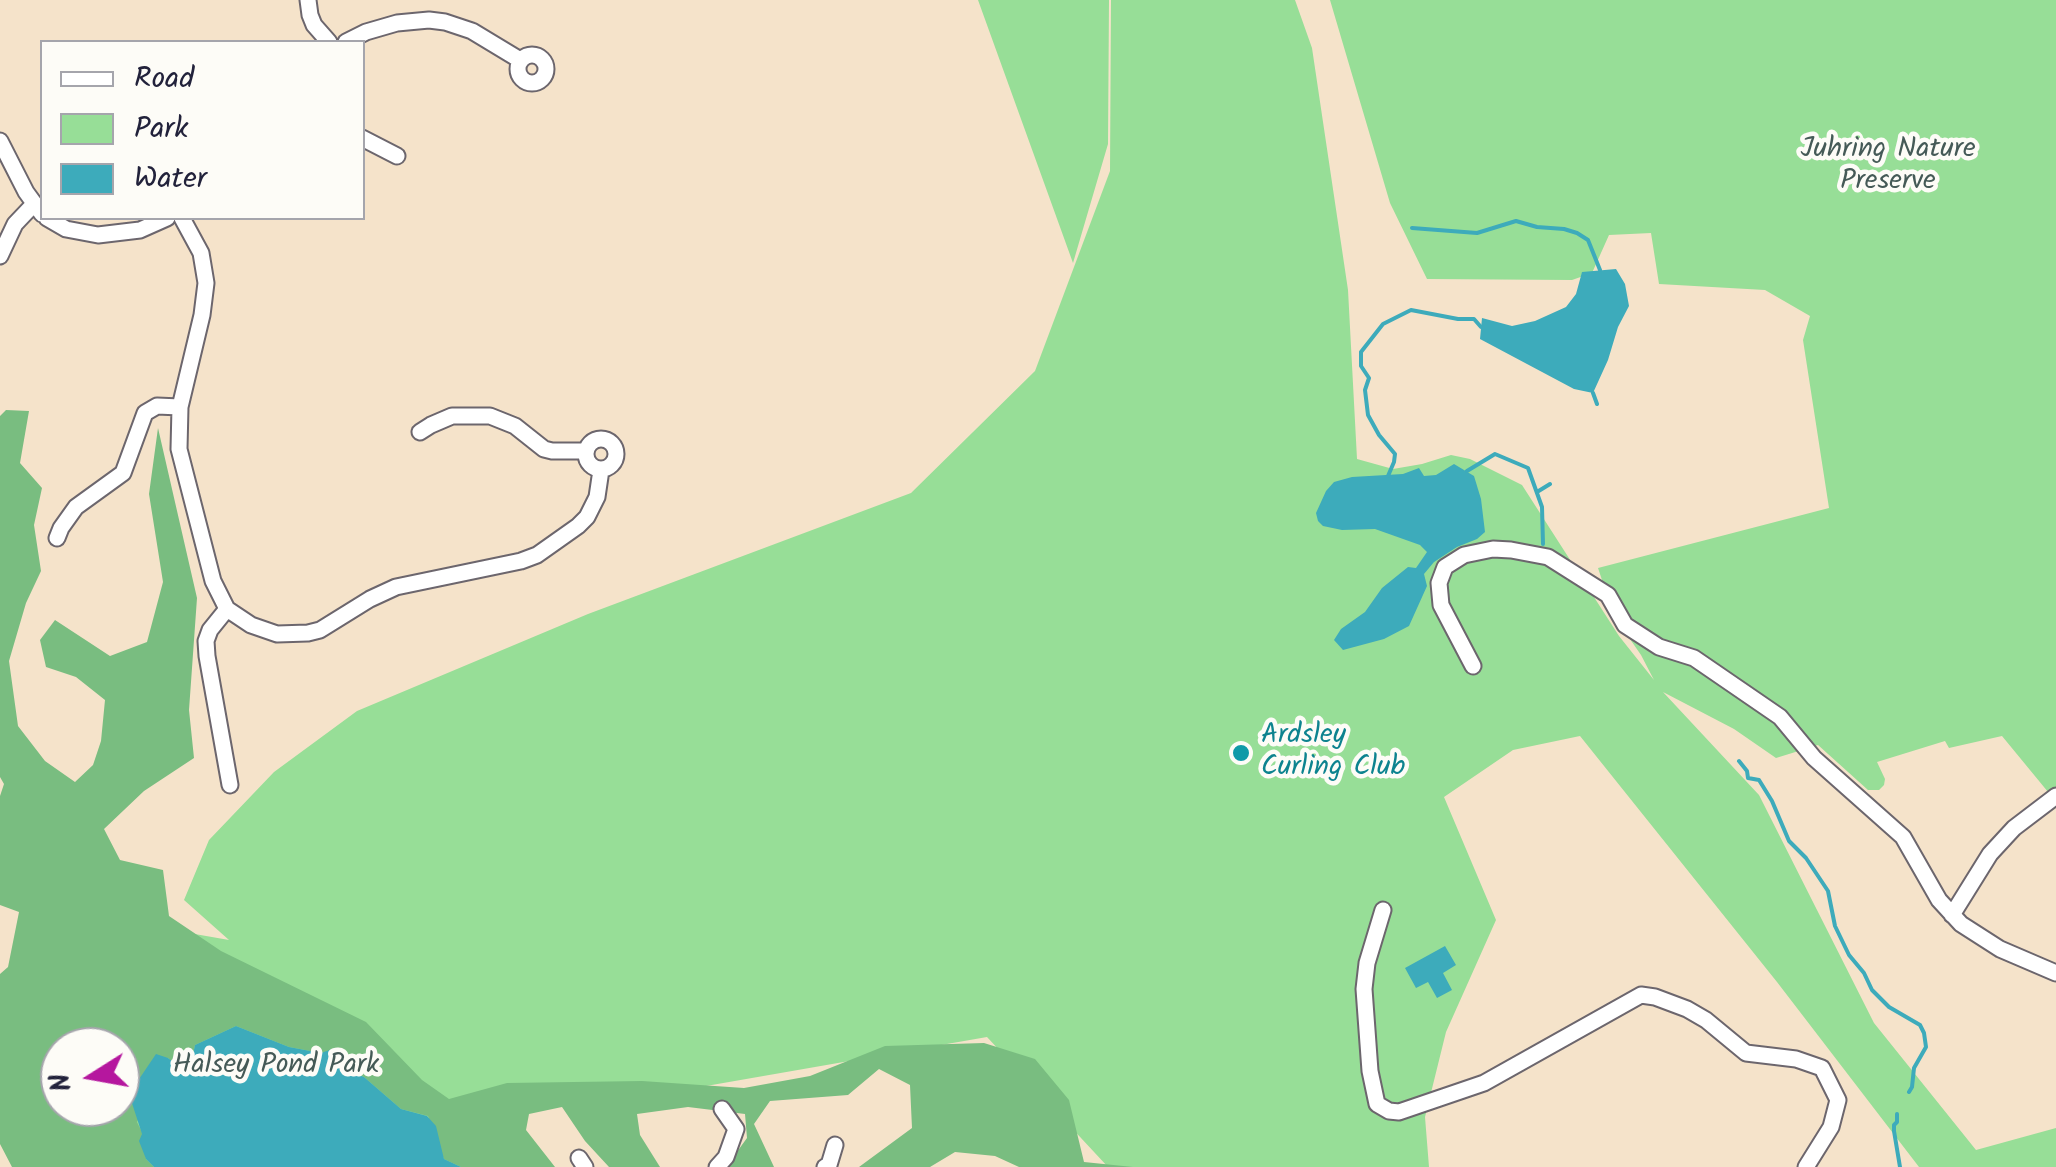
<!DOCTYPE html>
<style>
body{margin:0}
#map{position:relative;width:2056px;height:1167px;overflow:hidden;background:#f5e3ca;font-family:Kalam,sans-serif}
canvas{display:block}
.legend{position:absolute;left:40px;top:40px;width:325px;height:180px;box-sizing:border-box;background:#fdfcf7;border:2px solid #a5a5ac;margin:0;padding:12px 18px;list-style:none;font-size:30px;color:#22223b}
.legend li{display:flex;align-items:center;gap:20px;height:50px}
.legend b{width:50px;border:2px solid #a5a5ac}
.north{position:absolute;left:40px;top:1027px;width:100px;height:100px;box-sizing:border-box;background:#fdfcf7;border:2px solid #a5a5ac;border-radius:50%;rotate:259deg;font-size:28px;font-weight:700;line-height:40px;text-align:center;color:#22223b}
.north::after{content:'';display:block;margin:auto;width:35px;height:45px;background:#b5179e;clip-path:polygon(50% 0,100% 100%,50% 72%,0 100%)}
</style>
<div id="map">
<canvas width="2056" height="1167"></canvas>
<ul class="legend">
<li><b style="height:12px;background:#fff"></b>Road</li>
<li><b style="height:28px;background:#97de97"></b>Park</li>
<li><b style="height:28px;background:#3dabbb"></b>Water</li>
</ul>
<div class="north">N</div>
</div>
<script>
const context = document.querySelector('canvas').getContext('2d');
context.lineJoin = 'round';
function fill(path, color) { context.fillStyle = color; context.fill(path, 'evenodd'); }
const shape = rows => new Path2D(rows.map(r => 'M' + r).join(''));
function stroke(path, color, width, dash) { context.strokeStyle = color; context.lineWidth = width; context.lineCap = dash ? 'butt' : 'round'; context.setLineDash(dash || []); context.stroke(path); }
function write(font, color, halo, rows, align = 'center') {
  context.font = font + ' Kalam,sans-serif'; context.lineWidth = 9; context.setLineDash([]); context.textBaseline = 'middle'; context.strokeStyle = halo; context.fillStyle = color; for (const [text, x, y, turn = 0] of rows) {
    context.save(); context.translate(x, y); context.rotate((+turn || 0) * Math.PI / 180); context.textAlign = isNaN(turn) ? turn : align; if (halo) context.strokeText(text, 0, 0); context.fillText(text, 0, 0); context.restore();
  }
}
const green = shape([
 [978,0,1109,0,1108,144,1073,263],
 [1111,0,1295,0,1312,48,1348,290,1357,459,1393,469,1422,464,1451,455,1470,459,1522,485,1619,636,1654,680,1641,655,1614,616,1598,568,1829,508,1803,340,1810,316,1765,290,1659,284,1651,233,1609,235,1592,273,1572,280,1427,279,1390,203,1330,0,2056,0,2056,796,2053,798,2002,736,1949,748,1945,741,1877,762,1885,779,1884,785,1879,790,1868,790,1818,745,1776,758,1734,729,1663,692,1759,795,1874,1023,1976,1150,2056,1128,2056,1167,1919,1167,1777,982,1580,736,1513,750,1444,797,1496,920,1446,1032,1425,1117,1429,1167,1108,1167,987,1037,643,1097,501,1099,544,1167,103,1167,120,1107,120,1047,189,933,229,940,184,900,209,840,274,772,357,711,588,614,911,493,1035,371,1110,171]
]);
const forest = shape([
 [6,410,29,411,20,463,42,488,34,525,41,571,26,603,9,661,18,726,45,761,75,782,93,765,101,741,105,700,76,677,46,667,40,640,55,620,110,656,147,642,163,582,149,494,158,428,197,598,189,710,194,758,144,791,104,829,120,860,163,870,169,916,221,951,366,1022,422,1080,449,1099,507,1083,642,1081,744,1088,810,1076,885,1046,984,1043,1035,1059,1069,1100,1084,1162,1133,1167,1019,1167,995,1156,955,1152,930,1167,859,1167,912,1128,910,1085,879,1069,848,1095,770,1101,754,1124,774,1167,726,1167,747,1138,745,1114,688,1107,637,1114,640,1135,660,1167,609,1167,585,1141,562,1107,529,1114,526,1130,555,1167,461,1167,444,1159,428,1116,401,1109,364,1077,343,1069,321,1053,289,1047,236,1026,195,1045,192,1059,182,1070,168,1058,137,1122,143,1134,146,1159,154,1167,12,1167,0,1144,0,974,8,967,19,912,0,905,0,796,4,784,0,777,0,416],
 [60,1047,120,1047,120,1107,60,1107]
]);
const water = shape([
 [1616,269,1625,284,1629,306,1618,327,1608,360,1593,393,1574,389,1480,339,1482,318,1512,326,1535,321,1566,307,1576,294,1582,272],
 [1454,464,1474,476,1481,499,1485,532,1477,539,1457,547,1434,562,1424,574,1427,586,1409,626,1384,639,1343,650,1334,640,1341,629,1365,612,1382,588,1408,567,1416,568,1427,552,1420,545,1375,529,1342,530,1323,526,1318,521,1316,513,1326,491,1334,482,1352,477,1403,474,1419,468,1424,476,1436,475],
 [1445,946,1456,965,1443,973,1452,990,1437,998,1428,982,1416,988,1405,968],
 [236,1026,289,1047,321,1053,335,1048,345,1061,344,1069,364,1077,401,1109,427,1116,436,1126,444,1159,461,1167,154,1167,146,1159,139,1141,142,1134,129,1094,156,1054,168,1058,182,1069,192,1059,195,1045]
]);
const stream = shape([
 [1412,228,1477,233,1516,221,1537,227,1564,229,1577,233,1588,240,1600,270],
 [1593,393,1597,404],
 [1467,471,1495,454,1528,468,1542,507,1543,544],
 [1388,476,1394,462,1395,454,1379,435,1368,415,1365,390,1369,378,1361,366,1361,352,1383,324,1411,310,1458,319,1474,319,1481,327],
 [1537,492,1550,484],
 [1739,761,1747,771,1748,778,1759,780,1772,801,1789,841,1806,858,1828,891,1835,926,1849,955,1864,973,1872,990,1889,1007,1920,1025,1924,1033,1926,1047,1914,1068,1912,1087,1909,1092],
 [1897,1114,1897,1122,1894,1125,1894,1131,1900,1167]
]);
const minor = shape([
 [308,0,310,15,314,25,329,42],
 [346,42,366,32,397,23,429,20,445,22,472,31,520,60],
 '518 69a14 14 0 1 1 28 0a14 14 0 1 1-28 0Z',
 [362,138,397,156],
 [0,141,26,192,42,214],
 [47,218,66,229,98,235,140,230,167,218],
 [182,218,201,253,206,283,202,315,180,407,179,449,213,581,227,609,251,625,277,634,308,633,320,630,370,599,396,587,521,561,537,555,578,526,587,517,597,497,601,470],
 [0,256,15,224,34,204],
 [420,432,431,425,452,416,490,416,515,426,544,449,552,451,586,451],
 '586 454a15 15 0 1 1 30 0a15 15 0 1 1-30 0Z',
 [57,538,61,528,76,507,123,473,145,413,157,406,180,407],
 [227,609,210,630,206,641,207,656,230,785],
 [1473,666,1441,605,1439,583,1445,567,1464,555,1493,549,1511,550,1548,557,1608,595,1625,625,1659,647,1694,658,1780,717,1814,758,1903,837,1939,900,1961,924,2000,949,2056,973],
 [1383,910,1367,963,1364,989,1370,1071,1377,1104,1389,1111,1399,1112,1484,1083,1641,995,1655,997,1687,1009,1706,1020,1746,1053,1796,1059,1822,1068,1838,1100,1831,1127,1806,1167],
 [1952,915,1990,854,2014,828,2056,796],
 [579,1158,585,1167],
 [717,1167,726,1157,736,1129,722,1109],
 [825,1167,829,1165,835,1145]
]);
const markers = [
 [1241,753,10,"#0f9aa8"]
];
const parkNames = [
 ["Juhring Nature",1888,151],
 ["Preserve",1888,183],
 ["Halsey Pond Park",276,1067]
];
const cultureNames = [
 ["Ardsley",1261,737],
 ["Curling Club",1261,769]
];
fill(green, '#97de97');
fill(forest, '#79bd80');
fill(water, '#3dabbb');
stroke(stream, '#3dabbb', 4);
stroke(minor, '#6c666d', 19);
stroke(minor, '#fff', 15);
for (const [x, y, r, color] of markers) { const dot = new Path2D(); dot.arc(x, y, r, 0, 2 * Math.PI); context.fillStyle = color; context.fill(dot); stroke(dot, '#fdfcf7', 4); }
write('28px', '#455a57', '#fdfcf7', parkNames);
write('28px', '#0d838f', '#fdfcf7', cultureNames, 'left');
</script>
